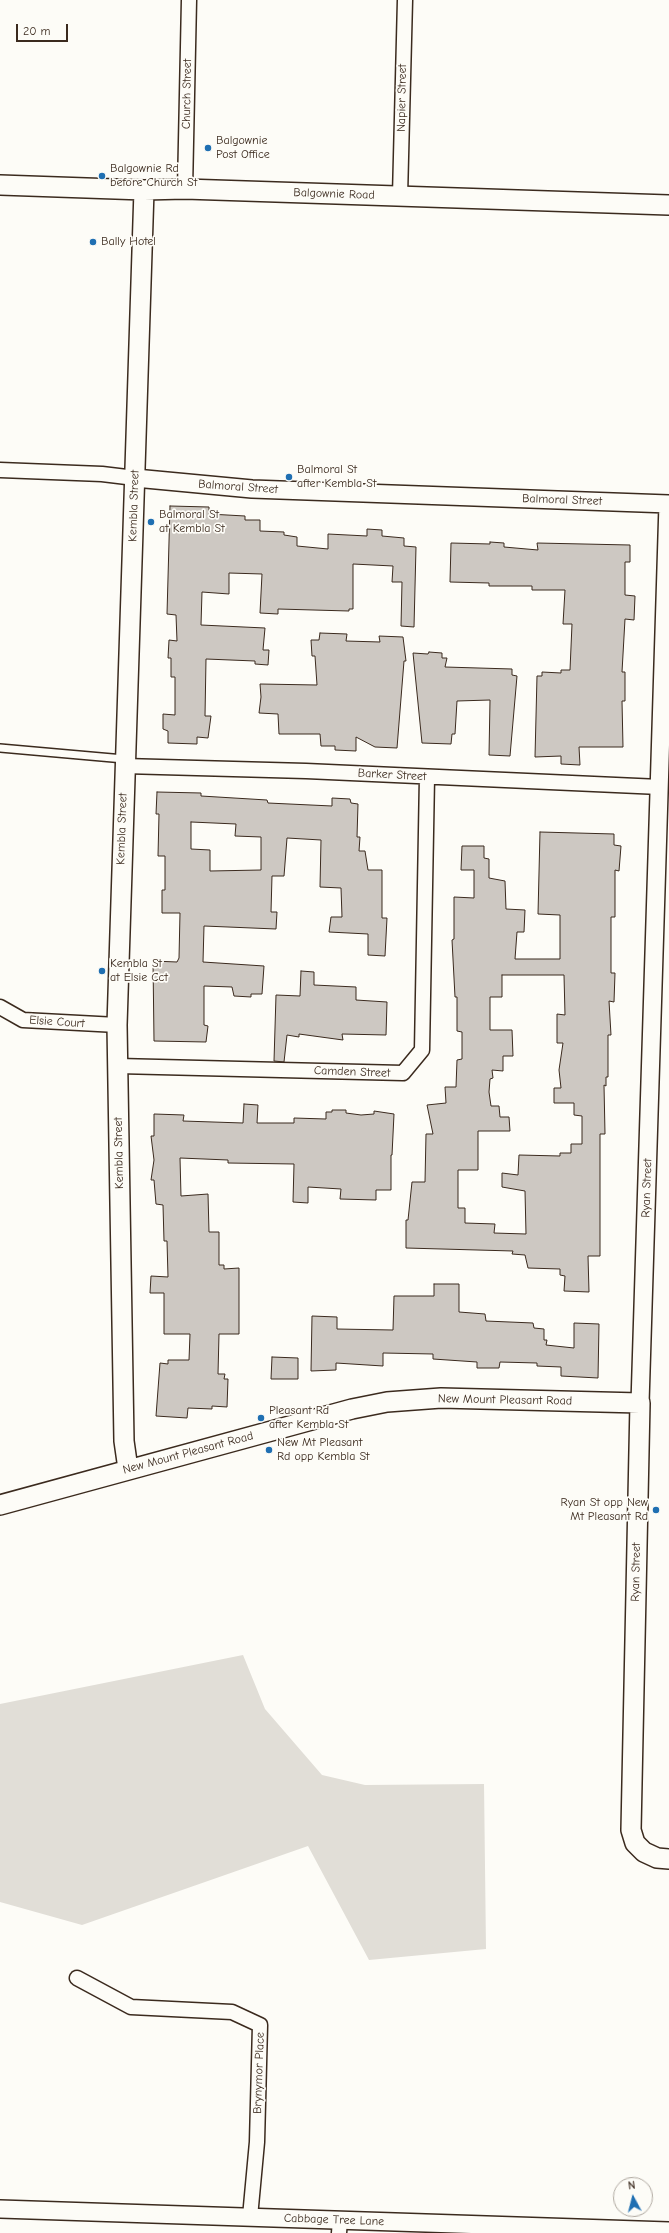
<!DOCTYPE html>
<style>
body{margin:0}
#map{position:relative;width:669px;height:2233px;overflow:hidden;background:#fdfcf7;font-family:"Comic Neue",sans-serif}
canvas{display:block}
.north{position:absolute;left:613px;top:2177px;width:40px;height:40px;box-sizing:border-box;background:#fdfcf7;border:1px solid #afa8a0;border-radius:50%;rotate:353deg;font-size:11px;font-weight:700;line-height:16px;text-align:center;color:#3b2a1e}
.north::after{content:'';display:block;margin:auto;width:14px;height:18px;background:#1f6fb2;clip-path:polygon(50% 0,100% 100%,50% 72%,0 100%)}
.scale{position:absolute;left:16px;top:24px;width:52px;height:18px;box-sizing:border-box;border:2px solid #3b2a1e;border-top:0;padding-left:5px;font-size:12px;line-height:14px;white-space:nowrap;color:#3b2a1e;-webkit-text-stroke:3px #fdfcf7;paint-order:stroke}
</style>
<div id="map">
<canvas width="669" height="2233"></canvas>
<div class="north">N</div>
<div class="scale">20 m</div>
</div>
<script>
const context = document.querySelector('canvas').getContext('2d');
context.lineJoin = 'round';
function fill(path, color) { context.fillStyle = color; context.fill(path, 'evenodd'); }
const shape = rows => new Path2D(rows.map(r => 'M' + r).join(''));
function stroke(path, color, width, dash) { context.strokeStyle = color; context.lineWidth = width; context.lineCap = dash ? 'butt' : 'round'; context.setLineDash(dash || []); context.stroke(path); }
function write(font, color, halo, rows, align = 'center') {
  context.font = font + ' "Comic Neue",sans-serif'; context.lineWidth = 3.5; context.setLineDash([]); context.textBaseline = 'middle'; context.strokeStyle = halo; context.fillStyle = color; for (const [text, x, y, turn = 0] of rows) {
    context.save(); context.translate(x, y); context.rotate((+turn || 0) * Math.PI / 180); context.textAlign = isNaN(turn) ? turn : align; if (halo) context.strokeText(text, 0, 0); context.fillText(text, 0, 0); context.restore();
  }
}
const green = shape([
 [243,1655,265,1709,322,1775,365,1785,484,1784,486,1949,369,1960,308,1846,82,1925,0,1902,0,1704]
]);
const building = shape([
 [170,506,209,507,209,514,245,516,245,520,260,520,260,531,284,532,284,535,297,537,297,546,328,549,328,534,367,536,367,529,382,530,382,536,404,538,404,546,416,547,414,627,401,626,402,582,392,582,393,566,353,564,353,609,349,609,349,611,278,609,278,614,260,613,262,574,229,573,229,594,202,592,201,625,265,628,263,650,269,650,268,665,255,664,255,661,206,659,205,716,211,716,208,738,197,737,197,744,168,743,168,731,163,729,163,714,175,715,175,677,171,677,171,658,168,658,169,640,177,641,176,615,167,614,170,506],
 [490,542,504,543,504,547,538,550,537,543,630,545,630,562,625,562,625,595,635,596,634,620,625,619,622,672,625,672,625,701,622,701,623,747,579,747,580,765,561,764,561,756,535,757,537,676,542,676,542,672,561,673,561,670,570,670,572,624,563,624,565,590,532,590,532,586,489,586,489,583,450,582,451,543,490,544,490,542],
 [320,633,347,634,346,641,380,642,379,636,403,637,406,661,404,661,397,748,375,747,356,737,356,751,335,750,335,746,321,746,320,734,279,734,278,714,259,713,261,697,260,684,317,685,315,656,312,656,311,640,319,640,320,633],
 [429,652,442,653,442,658,447,658,445,667,512,669,512,675,517,676,510,756,489,755,490,700,457,701,455,734,452,734,451,744,422,743,413,653,428,654,429,652],
 [157,792,201,793,201,796,267,800,268,803,332,806,332,798,350,799,351,803,358,804,357,837,360,837,359,851,365,851,368,870,382,870,382,918,387,918,385,956,368,955,368,934,329,932,331,917,342,917,341,888,320,887,321,840,287,838,284,876,272,876,271,912,277,912,276,929,204,926,203,962,264,966,262,994,251,994,251,997,234,996,232,987,204,986,204,1025,208,1026,206,1042,154,1041,153,961,177,962,179,958,180,913,162,913,162,890,165,890,165,856,158,856,159,814,156,814,157,792],
 [191,822,236,824,235,836,261,837,261,870,210,871,210,850,191,849,191,822],
 [540,832,614,834,614,845,621,846,619,871,615,870,615,917,611,917,611,973,615,973,614,1002,609,1001,611,1035,608,1035,608,1077,606,1077,606,1086,604,1085,605,1134,600,1134,600,1256,588,1256,589,1292,564,1291,565,1276,560,1275,560,1269,528,1268,525,1255,512,1254,513,1251,406,1248,406,1220,408,1220,412,1182,425,1182,426,1134,433,1134,427,1105,446,1103,445,1087,456,1087,457,1060,462,1059,462,1032,457,1031,457,997,455,997,452,940,454,939,454,897,474,898,474,870,461,870,462,846,484,846,484,858,489,859,489,878,505,881,506,909,525,910,524,932,517,932,515,959,560,959,560,915,538,914,540,832],
 [502,975,564,975,565,1015,557,1014,557,1043,563,1043,559,1070,561,1088,554,1088,554,1103,574,1103,574,1115,582,1116,582,1144,571,1144,571,1153,560,1153,560,1156,519,1155,518,1175,502,1173,502,1187,525,1191,526,1234,494,1233,495,1224,465,1223,465,1208,458,1208,458,1170,478,1170,478,1131,510,1131,509,1117,500,1117,499,1106,491,1106,489,1092,490,1079,493,1078,492,1070,503,1071,503,1056,513,1056,512,1030,490,1030,490,997,502,997,502,975],
 [301,971,314,972,314,985,356,987,356,1000,387,1002,386,1035,342,1034,343,1040,299,1034,299,1037,287,1035,284,1062,274,1061,276,995,300,996,301,971],
 [244,1104,258,1105,257,1123,294,1123,294,1118,326,1119,326,1112,332,1112,332,1110,346,1110,346,1113,361,1115,374,1114,374,1111,394,1114,392,1155,391,1155,391,1190,376,1190,376,1200,340,1199,341,1189,308,1187,308,1203,293,1202,294,1164,228,1163,228,1160,180,1158,181,1196,208,1194,209,1232,219,1232,219,1265,224,1265,224,1269,239,1268,239,1334,219,1334,218,1374,225,1374,224,1379,228,1379,227,1407,212,1406,212,1409,188,1408,187,1418,156,1416,160,1363,168,1364,168,1360,189,1360,190,1334,164,1334,164,1293,150,1293,151,1276,168,1277,167,1241,164,1241,163,1205,156,1204,154,1180,151,1180,154,1160,151,1136,154,1136,154,1114,184,1115,183,1121,243,1123,244,1104],
 [434,1284,459,1284,459,1312,485,1314,486,1321,533,1323,534,1328,544,1329,544,1340,547,1340,546,1345,574,1348,574,1323,599,1324,598,1378,561,1376,561,1367,537,1366,537,1363,500,1362,499,1368,477,1368,477,1362,433,1359,433,1354,383,1353,383,1366,336,1363,336,1370,311,1371,312,1316,337,1317,337,1329,393,1330,394,1296,434,1296,434,1284],
 [272,1357,298,1358,298,1379,271,1379,272,1357]
]);
const service = shape([
 [0,748,124,759]
]);
const minor = shape([
 [185,189,189,0],
 [400,196,405,0],
 [0,470,102,474,135,478],
 [124,766,306,771,660,787],
 [0,1007,23,1020,117,1025],
 [118,1066,403,1073,422,1050,427,777],
 [77,1978,131,2007,232,2012,260,2025,257,2142,250,2217],
 [339,2233,340,2220]
]);
const tertiary = shape([
 [135,478,252,489,669,504],
 [640,1403,668,504],
 [0,2209,669,2231]
]);
const secondary = shape([
 [0,185,144,190,185,189,669,205],
 [128,1469,124,1441,117,1025,144,190],
 [0,1505,352,1409,387,1402,441,1398,640,1403,631,1830,635,1843,644,1852,657,1858,669,1859]
]);
const markers = [
 [208,148,4,"#1f6fb2"],
 [102,176,4,"#1f6fb2"],
 [93,242,4,"#1f6fb2"],
 [289,477,4,"#1f6fb2"],
 [151,522,4,"#1f6fb2"],
 [102,971,4,"#1f6fb2"],
 [261,1418,4,"#1f6fb2"],
 [269,1450,4,"#1f6fb2"],
 [656,1510,4,"#1f6fb2"]
];
const streetNames = [
 ["Church Street",187,94,-89],
 ["Napier Street",402,98,-89],
 ["Balgownie Road",334,194,2],
 ["Balmoral Street",238,487,4],
 ["Balmoral Street",562,500,2],
 ["Kembla Street",134,506,-88],
 ["Barker Street",392,775,3],
 ["Kembla Street",122,829,-88],
 ["Elsie Court",57,1022,4],
 ["Camden Street",352,1072,2],
 ["Kembla Street",119,1153,-91],
 ["Ryan Street",647,1188,-88],
 ["New Mount Pleasant Road",505,1400,1],
 ["New Mount Pleasant Road",188,1453,-15],
 ["Ryan Street",636,1572,-89],
 ["Brynymor Place",259,2073,-88],
 ["Cabbage Tree Lane",334,2220,2]
];
const poiNames = [
 ["Balgownie",216,141],
 ["Post Office",216,155],
 ["Balgownie Rd",110,169],
 ["before Church St",110,183],
 ["Bally Hotel",101,242],
 ["Balmoral St",297,470],
 ["after Kembla St",297,484],
 ["Balmoral St",159,515],
 ["at Kembla St",159,529],
 ["Kembla St",110,964],
 ["at Elsie Cct",110,978],
 ["Pleasant Rd",269,1411],
 ["after Kembla St",269,1425],
 ["New Mt Pleasant",277,1443],
 ["Rd opp Kembla St",277,1457],
 ["Ryan St opp New",648,1503,"right"],
 ["Mt Pleasant Rd",648,1517,"right"]
];
fill(green, '#e1ded7');
fill(building, '#cdc8c2');
stroke(building, '#3b2a1e', 1);
stroke(service, '#3b2a1e', 10);
stroke(minor, '#3b2a1e', 17);
stroke(tertiary, '#3b2a1e', 20);
stroke(secondary, '#3b2a1e', 22);
stroke(service, '#fdfcf7', 7);
stroke(minor, '#fdfcf7', 14);
stroke(tertiary, '#fdfcf7', 17);
stroke(secondary, '#fdfcf7', 19);
for (const [x, y, r, color] of markers) { const dot = new Path2D(); dot.arc(x, y, r, 0, 2 * Math.PI); context.fillStyle = color; context.fill(dot); stroke(dot, '#fdfcf7', 1.5); }
write('12px', '#3b2a1e', '#fdfcf7', streetNames);
write('12px', '#3b2a1e', '#fdfcf7', poiNames, 'left');
</script>
